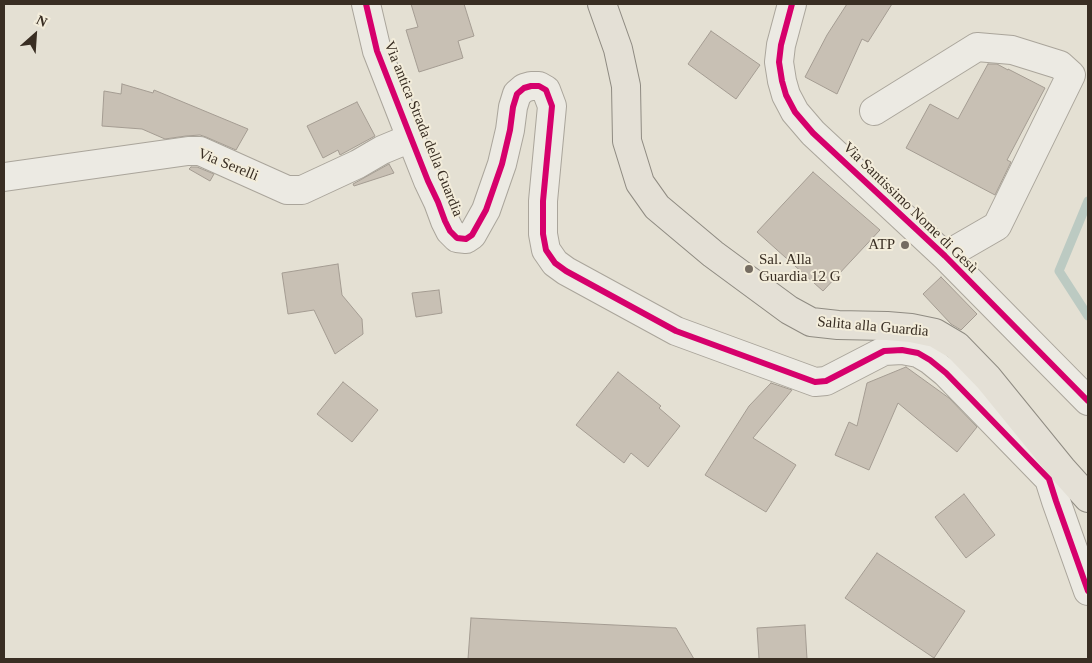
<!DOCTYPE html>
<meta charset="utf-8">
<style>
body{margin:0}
#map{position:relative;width:1092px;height:663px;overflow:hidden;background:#e4e0d3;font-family:Georgia,serif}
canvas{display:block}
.frame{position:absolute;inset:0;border:5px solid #392e23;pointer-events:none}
.north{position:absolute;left:10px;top:10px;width:50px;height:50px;-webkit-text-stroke:4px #f3eddb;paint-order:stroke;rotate:26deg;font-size:14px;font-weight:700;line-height:20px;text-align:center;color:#392e23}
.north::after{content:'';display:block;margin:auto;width:18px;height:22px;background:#392e23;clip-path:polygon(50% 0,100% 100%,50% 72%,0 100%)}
</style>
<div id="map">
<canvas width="1092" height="663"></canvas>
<div class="frame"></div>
<div class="north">N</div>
</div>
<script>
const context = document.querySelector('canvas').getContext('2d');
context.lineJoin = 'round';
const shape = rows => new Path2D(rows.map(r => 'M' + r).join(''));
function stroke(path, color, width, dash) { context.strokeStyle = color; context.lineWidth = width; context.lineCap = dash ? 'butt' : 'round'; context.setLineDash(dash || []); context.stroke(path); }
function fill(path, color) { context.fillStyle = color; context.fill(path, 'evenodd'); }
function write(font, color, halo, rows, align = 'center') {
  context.font = font + ' Georgia,serif'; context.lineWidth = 4; context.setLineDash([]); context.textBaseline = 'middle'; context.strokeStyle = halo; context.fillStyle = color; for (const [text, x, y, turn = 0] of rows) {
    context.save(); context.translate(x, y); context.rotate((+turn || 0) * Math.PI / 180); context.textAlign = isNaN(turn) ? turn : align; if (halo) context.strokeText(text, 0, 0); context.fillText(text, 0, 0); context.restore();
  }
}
const stream = shape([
 [1088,201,1059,271,1088,316]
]);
const building = shape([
 [411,4,464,4,474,36,458,41,463,58,419,72,406,30,418,27,411,4],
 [847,4,892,4,868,42,862,39,837,94,805,77,827,35,847,4],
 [711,31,760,65,736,99,688,64,711,31],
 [988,64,997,64,1008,70,1008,69,1045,88,1007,160,1011,162,995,195,906,148,930,104,958,119,988,64],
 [122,84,153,93,154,90,248,129,236,150,206,137,200,135,186,136,165,139,142,129,102,126,104,91,121,94,122,84],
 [357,102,375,136,340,155,338,150,323,158,307,126,357,102],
 [389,164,394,173,354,186,353,184,389,164],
 [191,167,197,167,214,174,210,181,189,169,191,167],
 [813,172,880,230,823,291,757,232,813,172],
 [338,264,342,295,362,319,363,334,335,354,314,310,288,314,282,273,338,264],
 [941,277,977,314,961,330,951,324,923,294,941,277],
 [439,290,442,313,416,317,412,293,439,290],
 [906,367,949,398,977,427,957,452,898,403,869,470,835,455,849,422,857,426,867,383,906,367],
 [618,372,661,406,659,408,680,426,648,467,631,453,624,463,576,425,618,372],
 [343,382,378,410,352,442,317,414,343,382],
 [771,383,792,390,753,438,796,465,766,512,705,475,749,406,771,383],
 [964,494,995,535,966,558,935,517,964,494],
 [877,553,965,611,934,658,845,598,877,553],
 [471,618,676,628,694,659,468,659,471,618],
 [805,625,807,659,759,659,757,628,805,625]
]);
const minor = shape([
 [366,4,377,51,411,138,428,181,438,202,445,221,450,231,457,238,466,239,472,235,486,210,502,164,510,130,513,107,517,94,524,88,531,86,539,86,546,90,552,106,543,201,543,234,546,250,555,263,566,271,676,331,815,382,826,381,884,351,902,350,918,353,930,360,946,373,1049,479,1056,501,1088,591],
 [792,4,781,45,779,62,782,81,786,95,795,112,813,133,945,256,1088,401],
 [874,111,977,47,1012,50,1060,65,1071,75,997,226,945,256],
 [4,177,188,151,200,151,287,190,302,190,358,164,382,150,411,138]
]);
const major = shape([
 [602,4,618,49,626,86,627,141,640,183,657,207,713,254,789,310,811,322,838,325,887,326,911,328,935,333,957,346,988,378,1062,469,1088,498]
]);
const cycleway = shape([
 [366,4,377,51,411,138,428,181,438,202,445,221,450,231,457,238,466,239,472,235,486,210,502,164,510,130,513,107,517,94,524,88,531,86,539,86,546,90,552,106,543,201,543,234,546,250,555,263,566,271,676,331,815,382,826,381,884,351,902,350,918,353,930,360,946,373,1049,479,1056,501,1088,591],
 [792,4,781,45,779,62,782,81,786,95,795,112,813,133,945,256,1088,401]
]);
const markers = [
 [905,245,5,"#756c61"],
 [749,269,5,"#756c61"]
];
const streetNames = [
 ["Via antica Strada della Guardia",423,129,68],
 ["Via Serelli",228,165,22],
 ["Via Santissimo Nome di Gesù",910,208,44],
 ["Salita alla Guardia",873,327,5]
];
const poiNames = [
 ["ATP",895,245],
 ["Sal. Alla",759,260,"left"],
 ["Guardia 12 G",759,277,"left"]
];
stroke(stream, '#bccac2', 9);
fill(building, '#c8c0b4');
stroke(building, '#a49c92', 1);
stroke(minor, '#aaa59b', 30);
stroke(major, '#8f8b82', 30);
stroke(minor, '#eceae3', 28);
stroke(major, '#e4e0d6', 28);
stroke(cycleway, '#d6006c', 6);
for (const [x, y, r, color] of markers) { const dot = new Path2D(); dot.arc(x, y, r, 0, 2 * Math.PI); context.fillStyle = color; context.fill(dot); stroke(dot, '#f3eddb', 2); }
write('15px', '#392e23', '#f3eddb', streetNames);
write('15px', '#392e23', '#f3eddb', poiNames, 'right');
</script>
